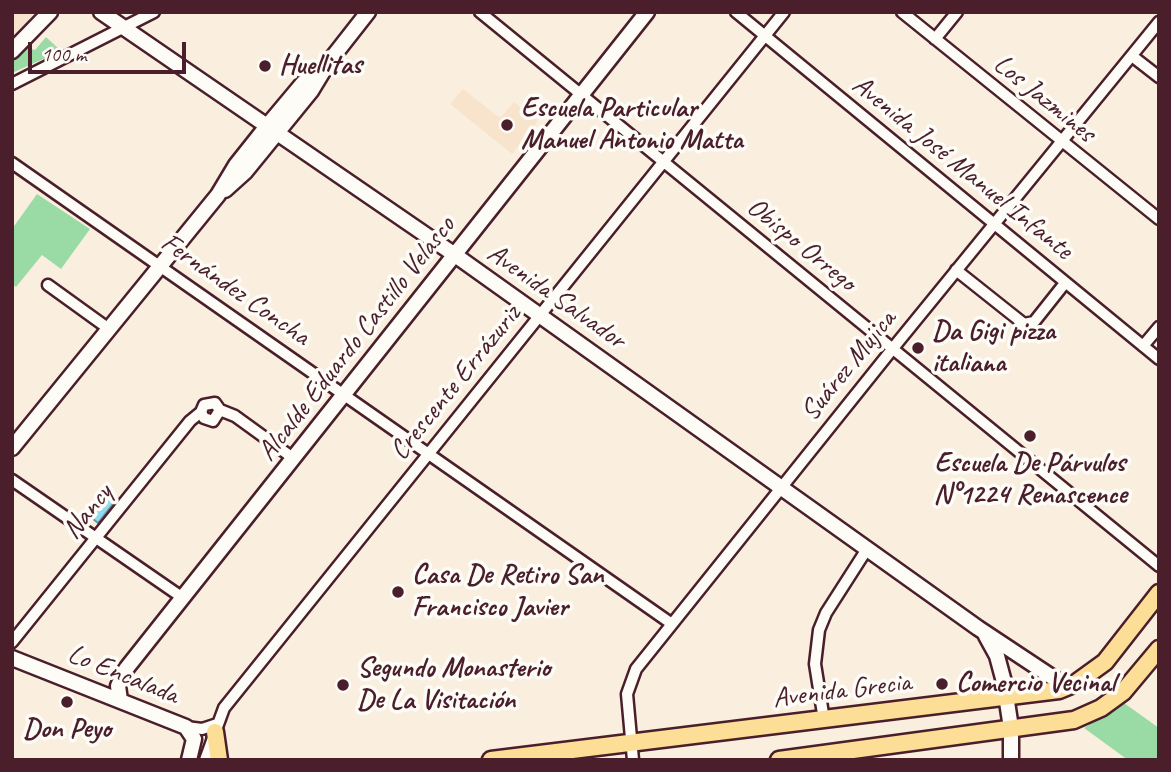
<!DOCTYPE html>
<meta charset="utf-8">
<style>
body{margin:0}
#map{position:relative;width:1171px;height:772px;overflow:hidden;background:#faeede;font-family:Caveat,sans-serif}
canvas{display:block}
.frame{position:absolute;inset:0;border:14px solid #4a1f2b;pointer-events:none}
.scale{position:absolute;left:28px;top:42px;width:158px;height:32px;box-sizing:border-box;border:4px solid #4a1f2b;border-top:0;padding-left:9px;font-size:21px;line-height:24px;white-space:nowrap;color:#4a1f2b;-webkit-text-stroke:5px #fdfcf7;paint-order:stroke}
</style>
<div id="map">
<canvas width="1171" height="772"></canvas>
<div class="frame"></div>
<div class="scale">100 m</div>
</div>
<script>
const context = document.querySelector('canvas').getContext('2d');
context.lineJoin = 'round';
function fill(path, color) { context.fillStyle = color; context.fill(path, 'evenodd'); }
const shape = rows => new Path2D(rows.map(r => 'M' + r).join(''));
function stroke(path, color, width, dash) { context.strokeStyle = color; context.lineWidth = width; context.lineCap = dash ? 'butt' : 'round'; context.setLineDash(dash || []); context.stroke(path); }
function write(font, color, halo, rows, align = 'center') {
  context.font = font + ' Caveat,sans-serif'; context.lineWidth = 7; context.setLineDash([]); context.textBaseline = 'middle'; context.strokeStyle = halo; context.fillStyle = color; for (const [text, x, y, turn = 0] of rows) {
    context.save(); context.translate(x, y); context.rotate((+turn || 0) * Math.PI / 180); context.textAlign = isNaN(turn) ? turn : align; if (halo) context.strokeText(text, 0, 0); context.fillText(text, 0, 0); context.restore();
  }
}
const built = shape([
 [12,12,37,12,12,38],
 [463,89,500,118,514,102,538,121,512,154,450,104]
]);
const green = shape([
 [46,37,61,51,12,73,12,61,24,47,35,50],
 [37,194,90,229,61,269,42,255,16,287,12,284,12,229],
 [1124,703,1159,728,1159,760,1128,760,1084,728]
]);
const water = shape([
 [110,495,116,500,98,523,92,518,110,495]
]);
const street = shape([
 [480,12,1159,566],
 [736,12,1159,359],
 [902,12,1159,219],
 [935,39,957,12],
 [1132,56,1159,77],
 [12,84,154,12],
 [12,163,672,624],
 [956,270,1024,324,1034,322,1065,283],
 [48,285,109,329],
 [1143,346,1159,327],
 [220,410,235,416,293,458],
 [12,480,183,598],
 [12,642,190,421,201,412,204,405,215,403,220,410,213,421,204,418,201,412],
 [824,720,815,664,819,630,826,613,867,549],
 [186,727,202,729,217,724],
 [205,760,224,708,784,12],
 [633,760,627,694,636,669,898,342,1159,22]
]);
const secondary = shape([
 [101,12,455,255,978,628,1067,687],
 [12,51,50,12],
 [225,190,245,172,311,91,328,63,368,12],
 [12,448,218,195,236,165,267,126,303,83,328,63],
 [986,636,997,656,1004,682,1011,728,1011,760],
 [12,658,186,727,194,739,189,760],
 [120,700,118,686,126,669,647,12]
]);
const primary = shape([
 [215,732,219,760],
 [491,760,1059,690,1076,683,1105,662,1159,593],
 [779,760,1074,720,1101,708,1123,692,1159,649]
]);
const markers = [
 [265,66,7,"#4a1f2b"],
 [507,125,7,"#4a1f2b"],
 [918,348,7,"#4a1f2b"],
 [1030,436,7,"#4a1f2b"],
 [398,592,7,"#4a1f2b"],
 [942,684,7,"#4a1f2b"],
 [343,685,7,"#4a1f2b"],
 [67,702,7,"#4a1f2b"]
];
const poiNames = [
 ["Huellitas",279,66],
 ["Escuela Particular",521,109],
 ["Manuel Antonio Matta",521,141],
 ["Da Gigi pizza",932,332],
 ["italiana",932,364],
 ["Escuela De Párvulos",1030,464,"center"],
 ["N°1224 Renascence",1030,496,"center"],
 ["Casa De Retiro San",412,576],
 ["Francisco Javier",412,608],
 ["Segundo Monasterio",357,669],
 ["De La Visitación",357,701],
 ["Comercio Vecinal",956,684],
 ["Don Peyo",67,730,"center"]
];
const streetNames = [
 ["Los Jazmines",1044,99,39],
 ["Avenida José Manuel Infante",962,168,39],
 ["Obispo Orrego",801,245,39],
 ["Fernández Concha",235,290,35],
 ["Avenida Salvador",556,297,35],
 ["Alcalde Eduardo Castillo Velasco",357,339,-52],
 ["Suárez Mujica",849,366,-51],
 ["Crescente Errázuriz",456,383,-51],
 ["Nancy",88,512,-51],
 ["Lo Encalada",123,675,22],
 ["Avenida Grecia",842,691,-7]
];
fill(built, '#f8e4cc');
fill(green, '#9adba5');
fill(water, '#8fdbef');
stroke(water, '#7390a1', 2);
stroke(street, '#4a1f2b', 15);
stroke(secondary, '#4a1f2b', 19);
stroke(primary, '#4a1f2b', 21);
stroke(street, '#fdfcf7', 10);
stroke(secondary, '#fdfcf7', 14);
stroke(primary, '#fdde96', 16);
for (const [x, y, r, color] of markers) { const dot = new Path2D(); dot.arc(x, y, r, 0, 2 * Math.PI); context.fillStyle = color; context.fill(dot); stroke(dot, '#fdfcf7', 2.5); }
write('bold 28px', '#4a1f2b', '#fdfcf7', poiNames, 'left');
write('28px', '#4a1f2b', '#fdfcf7', streetNames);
</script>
